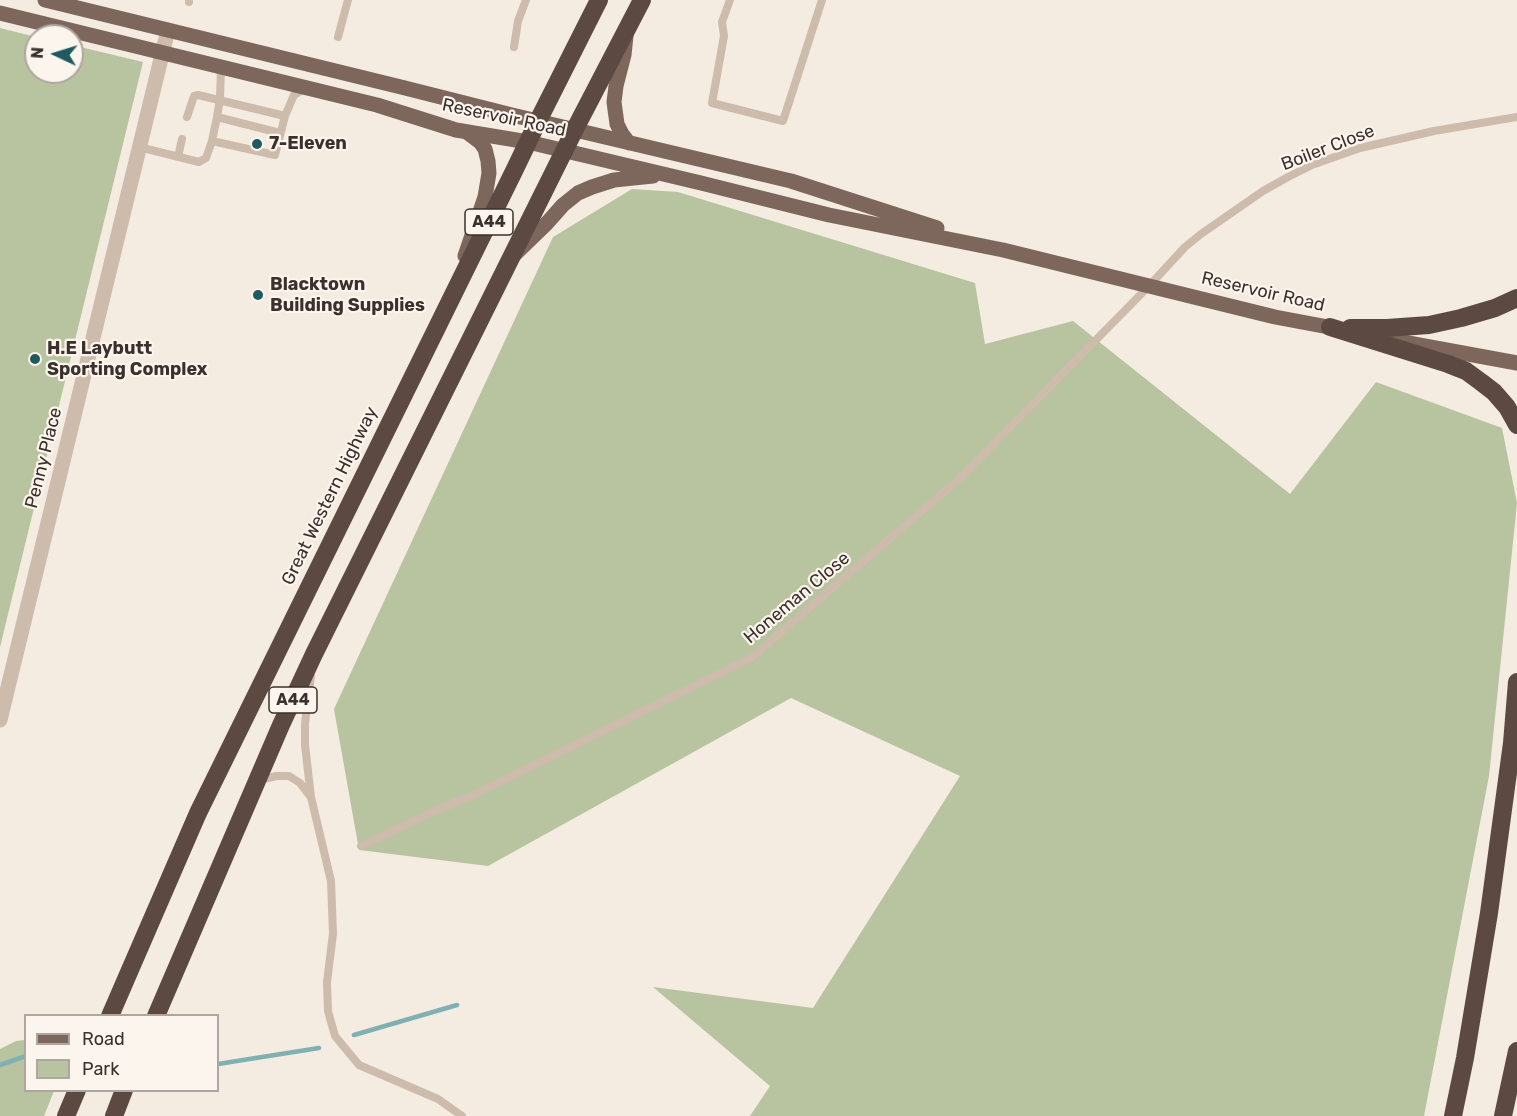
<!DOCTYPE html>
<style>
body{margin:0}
#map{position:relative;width:1517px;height:1116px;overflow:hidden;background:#f4ebe1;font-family:Rubik,sans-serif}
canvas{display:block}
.legend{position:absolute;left:24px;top:1014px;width:195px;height:78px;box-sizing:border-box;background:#fbf5ee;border:2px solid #aea6a0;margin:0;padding:8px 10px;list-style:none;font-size:18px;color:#3b302b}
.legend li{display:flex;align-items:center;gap:12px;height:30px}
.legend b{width:30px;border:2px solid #aea6a0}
.north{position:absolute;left:24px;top:24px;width:60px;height:60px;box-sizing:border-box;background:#fbf5ee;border:2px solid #aea6a0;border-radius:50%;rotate:274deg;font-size:16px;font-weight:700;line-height:24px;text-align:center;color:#3b302b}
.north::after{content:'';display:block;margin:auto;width:21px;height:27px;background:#1f5a5e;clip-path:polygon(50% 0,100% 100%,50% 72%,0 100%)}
</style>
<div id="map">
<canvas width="1517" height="1116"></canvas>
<ul class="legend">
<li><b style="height:8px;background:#7d675c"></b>Road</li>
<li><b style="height:16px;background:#b8c4a0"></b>Park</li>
</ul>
<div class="north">N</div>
</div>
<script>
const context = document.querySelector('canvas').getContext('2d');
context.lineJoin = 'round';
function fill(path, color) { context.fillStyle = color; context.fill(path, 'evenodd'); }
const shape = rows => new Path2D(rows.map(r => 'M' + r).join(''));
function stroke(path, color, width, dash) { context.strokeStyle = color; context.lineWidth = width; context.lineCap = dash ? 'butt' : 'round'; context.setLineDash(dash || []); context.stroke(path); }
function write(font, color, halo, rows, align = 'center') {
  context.font = font + ' Rubik,sans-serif'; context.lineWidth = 4.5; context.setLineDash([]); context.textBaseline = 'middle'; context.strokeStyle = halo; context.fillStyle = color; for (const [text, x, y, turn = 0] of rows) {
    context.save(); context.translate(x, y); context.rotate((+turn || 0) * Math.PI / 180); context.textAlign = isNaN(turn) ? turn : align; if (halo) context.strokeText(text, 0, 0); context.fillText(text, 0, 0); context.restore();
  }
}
const green = shape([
 [0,28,36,37,36,72,72,72,72,45,143,62,0,647],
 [632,189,678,192,975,283,985,344,1073,321,1290,494,1376,382,1502,428,1517,503,1489,776,1424,1116,750,1116,770,1086,653,987,813,1008,960,776,791,698,488,866,359,850,334,709,553,237],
 [25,1040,26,1090,54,1091,44,1116,0,1116,0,1049,16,1041]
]);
const stream = shape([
 [354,1035,457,1005],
 [218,1064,319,1048],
 [0,1065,26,1056]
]);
const lane = shape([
 [730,0,722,22,724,36,712,103,783,121,822,0],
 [189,2,189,0],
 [338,37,348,0],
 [514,47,518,21,526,0],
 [187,117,194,96,198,95,285,116],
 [217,117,280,133],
 [212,141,275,155,285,116,294,95,306,88],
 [139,147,199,162,206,158,212,141,217,117,220,99,221,67],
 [178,157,182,139],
 [311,676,305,723,305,745,311,797,331,881,333,934,327,982,328,1011,335,1036,359,1065,438,1099,462,1116],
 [259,780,277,776,289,776,300,783,310,796],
 [361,846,428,814,477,793,751,658,957,481,1149,286,1185,247,1201,234,1263,191,1288,177,1312,165,1360,148,1434,131,1517,117]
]);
const street = shape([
 [0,720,168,30]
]);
const primary = shape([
 [45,0,401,87,512,115,791,181,937,228],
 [0,13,377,105,456,130,528,142,701,183,829,215,1003,250,1275,317,1339,329],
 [626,36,624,55,616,86,614,102,617,124,622,134,629,143],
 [515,254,547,223,563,205,578,193,592,187,614,180,653,176],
 [465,256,485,197,489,173,488,161,485,149,480,142,468,133],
 [1392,340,1517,363]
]);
const highway = shape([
 [1330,327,1448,364,1466,371,1481,382,1494,392,1507,407,1517,425],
 [1350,328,1387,328,1429,325,1461,318,1495,308,1517,298],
 [110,1016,198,813,515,169,538,121,599,0],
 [156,1016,281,725,314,654,575,129,642,0],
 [66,1116,77,1090],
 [114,1116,124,1090],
 [1453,1116,1465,1058,1489,913,1512,743,1517,682],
 [1503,1116,1517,1051]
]);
const markers = [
 [257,144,6,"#1f5a5e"],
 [258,295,6,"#1f5a5e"],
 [35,359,6,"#1f5a5e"]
];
const shields = [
 [489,222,48],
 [293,700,48]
];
const shieldNames = [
 ["A44",489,222],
 ["A44",293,700]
];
const streetNames = [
 ["Reservoir Road",504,118,12],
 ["Boiler Close",1328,148,-21],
 ["Reservoir Road",1263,292,13],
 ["Penny Place",44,458,-76],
 ["Great Western Highway",330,496,-64],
 ["Honeman Close",797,598,-40]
];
const poiNames = [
 ["7-Eleven",269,144],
 ["Blacktown",270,285],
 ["Building Supplies",270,306],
 ["H.E Laybutt",47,349],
 ["Sporting Complex",47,370]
];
fill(green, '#b8c4a0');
stroke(stream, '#7fb0b2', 4.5);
stroke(lane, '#cdbbac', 8);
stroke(street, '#cdbbac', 15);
stroke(primary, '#7d675c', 15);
stroke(highway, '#5c4a42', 18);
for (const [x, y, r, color] of markers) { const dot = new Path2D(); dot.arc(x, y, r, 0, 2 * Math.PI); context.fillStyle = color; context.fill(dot); stroke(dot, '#fbf5ee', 2); }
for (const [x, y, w] of shields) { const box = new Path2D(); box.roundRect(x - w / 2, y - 13, w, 26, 4.5); context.fillStyle = '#fbf5ee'; context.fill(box); stroke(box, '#3b302b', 1.5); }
write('bold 16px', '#3b302b', null, shieldNames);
write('18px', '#3b302b', '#fbf5ee', streetNames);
write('bold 18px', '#3b302b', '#fbf5ee', poiNames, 'left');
</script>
